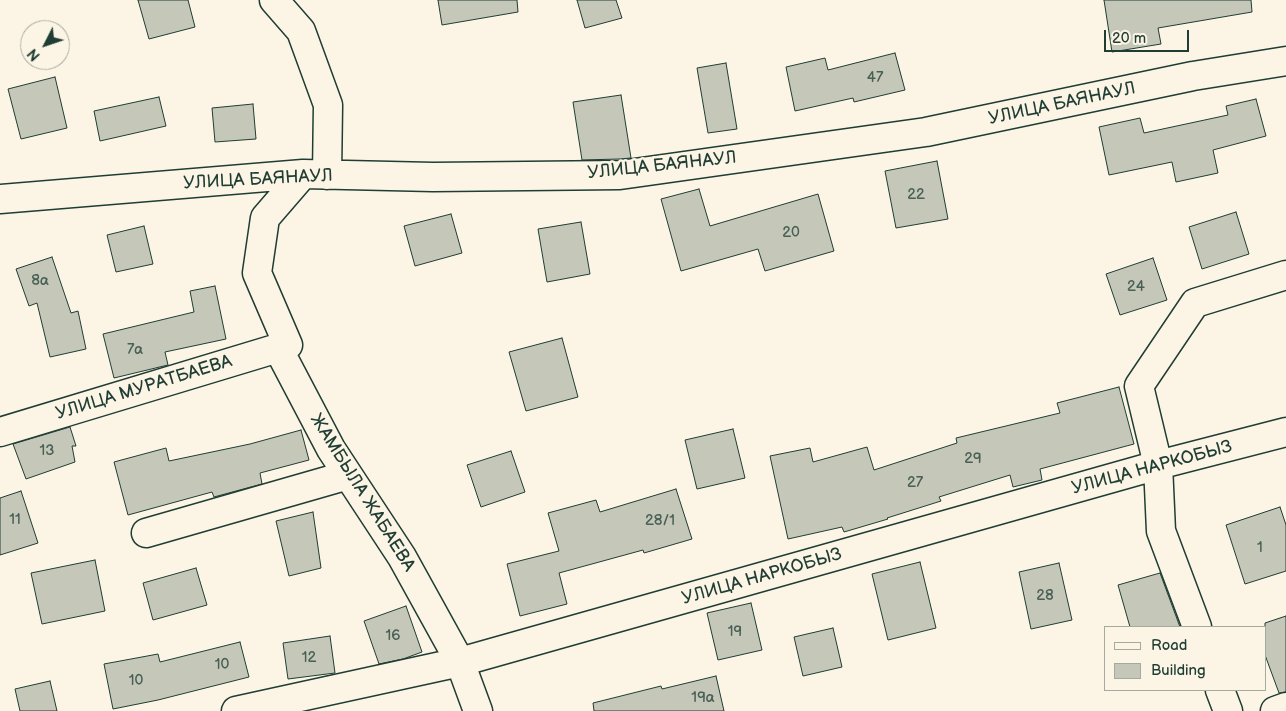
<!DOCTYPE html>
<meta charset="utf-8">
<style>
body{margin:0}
#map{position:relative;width:1286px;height:711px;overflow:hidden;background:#fcf5e5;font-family:"Balsamiq Sans",sans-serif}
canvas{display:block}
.legend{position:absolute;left:1104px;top:626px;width:162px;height:65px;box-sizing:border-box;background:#fcf5e5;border:1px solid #a4ab9e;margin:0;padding:6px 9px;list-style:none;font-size:15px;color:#1f3d34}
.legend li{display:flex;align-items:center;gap:10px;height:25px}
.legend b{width:25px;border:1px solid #a4ab9e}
.north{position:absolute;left:20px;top:20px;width:50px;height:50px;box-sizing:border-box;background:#fcf5e5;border:1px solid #a4ab9e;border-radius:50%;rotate:229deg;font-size:14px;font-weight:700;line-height:20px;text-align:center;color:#1f3d34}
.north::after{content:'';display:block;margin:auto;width:18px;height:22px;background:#1f3d34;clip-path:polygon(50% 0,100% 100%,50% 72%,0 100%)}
.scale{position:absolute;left:1104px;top:30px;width:85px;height:22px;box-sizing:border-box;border:2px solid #1f3d34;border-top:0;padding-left:6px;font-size:15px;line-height:18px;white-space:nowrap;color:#1f3d34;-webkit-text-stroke:4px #fcf5e5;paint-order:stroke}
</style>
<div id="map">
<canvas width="1286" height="711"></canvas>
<ul class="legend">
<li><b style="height:6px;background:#fcf5e5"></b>Road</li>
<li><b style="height:14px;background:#c5c7b9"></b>Building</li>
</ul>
<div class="north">N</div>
<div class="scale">20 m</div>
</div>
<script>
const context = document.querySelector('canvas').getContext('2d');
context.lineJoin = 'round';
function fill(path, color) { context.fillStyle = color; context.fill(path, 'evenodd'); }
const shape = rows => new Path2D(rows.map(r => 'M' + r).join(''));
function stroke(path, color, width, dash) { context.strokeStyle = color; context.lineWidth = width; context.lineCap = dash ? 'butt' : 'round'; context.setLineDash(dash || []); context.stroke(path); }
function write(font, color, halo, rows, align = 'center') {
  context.font = font + ' "Balsamiq Sans",sans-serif'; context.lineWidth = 5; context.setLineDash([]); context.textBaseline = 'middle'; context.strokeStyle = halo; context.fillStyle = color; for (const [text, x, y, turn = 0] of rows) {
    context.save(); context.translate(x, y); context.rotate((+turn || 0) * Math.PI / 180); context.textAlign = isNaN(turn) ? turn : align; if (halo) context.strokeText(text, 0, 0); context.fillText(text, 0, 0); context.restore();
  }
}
const building = shape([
 [138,0,188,0,195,27,149,39,138,0],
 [438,0,517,0,518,12,442,25,438,0],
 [577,0,616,0,622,18,585,28,577,0],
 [1104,0,1251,0,1252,12,1158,28,1161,44,1112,52,1104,0],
 [895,53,905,90,854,102,853,98,795,111,786,67,825,58,828,70,895,53],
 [726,63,737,129,708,133,697,68,726,63],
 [55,77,67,128,21,139,8,89,55,77],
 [621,95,631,158,619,159,582,160,573,102,621,95],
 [159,97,166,126,100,141,94,111,159,97],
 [1256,99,1266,136,1213,150,1218,173,1176,182,1172,162,1109,175,1099,127,1140,118,1144,133,1228,115,1226,106,1256,99],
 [253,104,256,139,215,142,212,108,253,104],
 [937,161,948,219,896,228,885,171,937,161],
 [699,189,710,226,818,194,834,251,765,271,758,249,681,271,661,199,699,189],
 [1236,212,1249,254,1202,269,1189,227,1236,212],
 [451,214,462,253,415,266,404,226,451,214],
 [581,222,590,274,547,282,538,229,581,222],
 [144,226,153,264,116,272,107,235,144,226],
 [52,257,71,313,78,311,86,349,50,357,37,303,29,306,16,269,52,257],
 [1153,258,1167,300,1120,315,1106,274,1153,258],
 [215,286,226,339,165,352,168,365,114,378,103,334,194,312,190,291,215,286],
 [562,338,578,397,526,411,509,352,562,338],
 [1119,387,1134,444,1040,469,1042,480,1013,487,1010,475,939,497,941,501,887,518,888,519,844,532,842,527,788,539,770,456,810,448,813,462,867,447,874,470,957,443,956,438,1060,413,1057,403,1119,387],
 [70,427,76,446,72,446,75,462,26,479,13,444,70,427],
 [733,429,745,478,697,489,685,440,733,429],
 [301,430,309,460,260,473,262,484,214,497,212,492,128,515,114,462,166,448,169,461,250,444,301,430],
 [511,451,525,492,481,507,467,465,511,451],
 [676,489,692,539,644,553,643,550,559,573,567,604,520,616,507,564,559,551,548,513,596,500,600,512,676,489],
 [21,491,38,543,0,555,0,498,21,491],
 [1280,507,1286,525,1286,571,1245,584,1226,525,1280,507],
 [313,512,321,568,289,576,276,521,313,512],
 [95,560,105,611,42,624,31,573,95,560],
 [920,562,936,628,888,640,872,574,920,562],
 [1059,563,1072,620,1031,629,1019,572,1059,563],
 [196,568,207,605,153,620,143,583,196,568],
 [1160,573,1180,627,1130,627,1118,585,1160,573],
 [751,603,762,650,718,660,707,613,751,603],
 [406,606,422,652,403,659,379,664,364,621,406,606],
 [1286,616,1286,692,1279,693,1265,655,1265,623,1286,616],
 [833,628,842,667,803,676,794,637,833,628],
 [330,636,335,673,288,679,283,643,330,636],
 [240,642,249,677,158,700,113,709,104,664,158,654,160,662,240,642],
 [716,676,724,711,594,711,593,703,661,686,662,689,716,676],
 [50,681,57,711,20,711,15,689,50,681]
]);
const minor = shape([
 [274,0,301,31,328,105,327,175],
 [303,174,265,218,257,273,288,345,279,350,331,449,402,557,460,662,478,711],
 [0,199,303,174,433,177,620,175,926,132,1193,76,1286,61],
 [0,432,288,345],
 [146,533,348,475],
 [1197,627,1161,531,1158,465,1139,386,1195,303,1286,275],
 [1220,690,1228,711],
 [236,711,460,662,1158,465,1286,432],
 [1275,711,1286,707]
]);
const numberNames = [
 ["47",875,78],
 ["22",916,195],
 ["20",791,233],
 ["8а",40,281],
 ["24",1136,287],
 ["7а",135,350],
 ["13",47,451],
 ["29",973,459],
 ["27",915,483],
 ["11",15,520],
 ["28/1",660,521],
 ["1",1260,548],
 ["28",1045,596],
 ["19",735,632],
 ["16",393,636],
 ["12",309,658],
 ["10",222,665],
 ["10",136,681],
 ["19а",703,698]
];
const streetNames = [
 ["УЛИЦА БАЯНАУЛ",1062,104,-12],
 ["УЛИЦА БАЯНАУЛ",662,166,-6],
 ["УЛИЦА БАЯНАУЛ",258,180,-3],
 ["УЛИЦА МУРАТБАЕВА",144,388,-17],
 ["УЛИЦА НАРКОБЫЗ",1152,468,-15],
 ["ЖАМБЫЛА ЖАБАЕВА",362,493,58],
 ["УЛИЦА НАРКОБЫЗ",762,577,-16]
];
fill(building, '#c5c7b9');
stroke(building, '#1f3d34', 1);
stroke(minor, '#1f3d34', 31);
stroke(minor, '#fcf5e5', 28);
write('15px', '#486055', null, numberNames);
write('18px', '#1f3d34', '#fcf5e5', streetNames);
</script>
